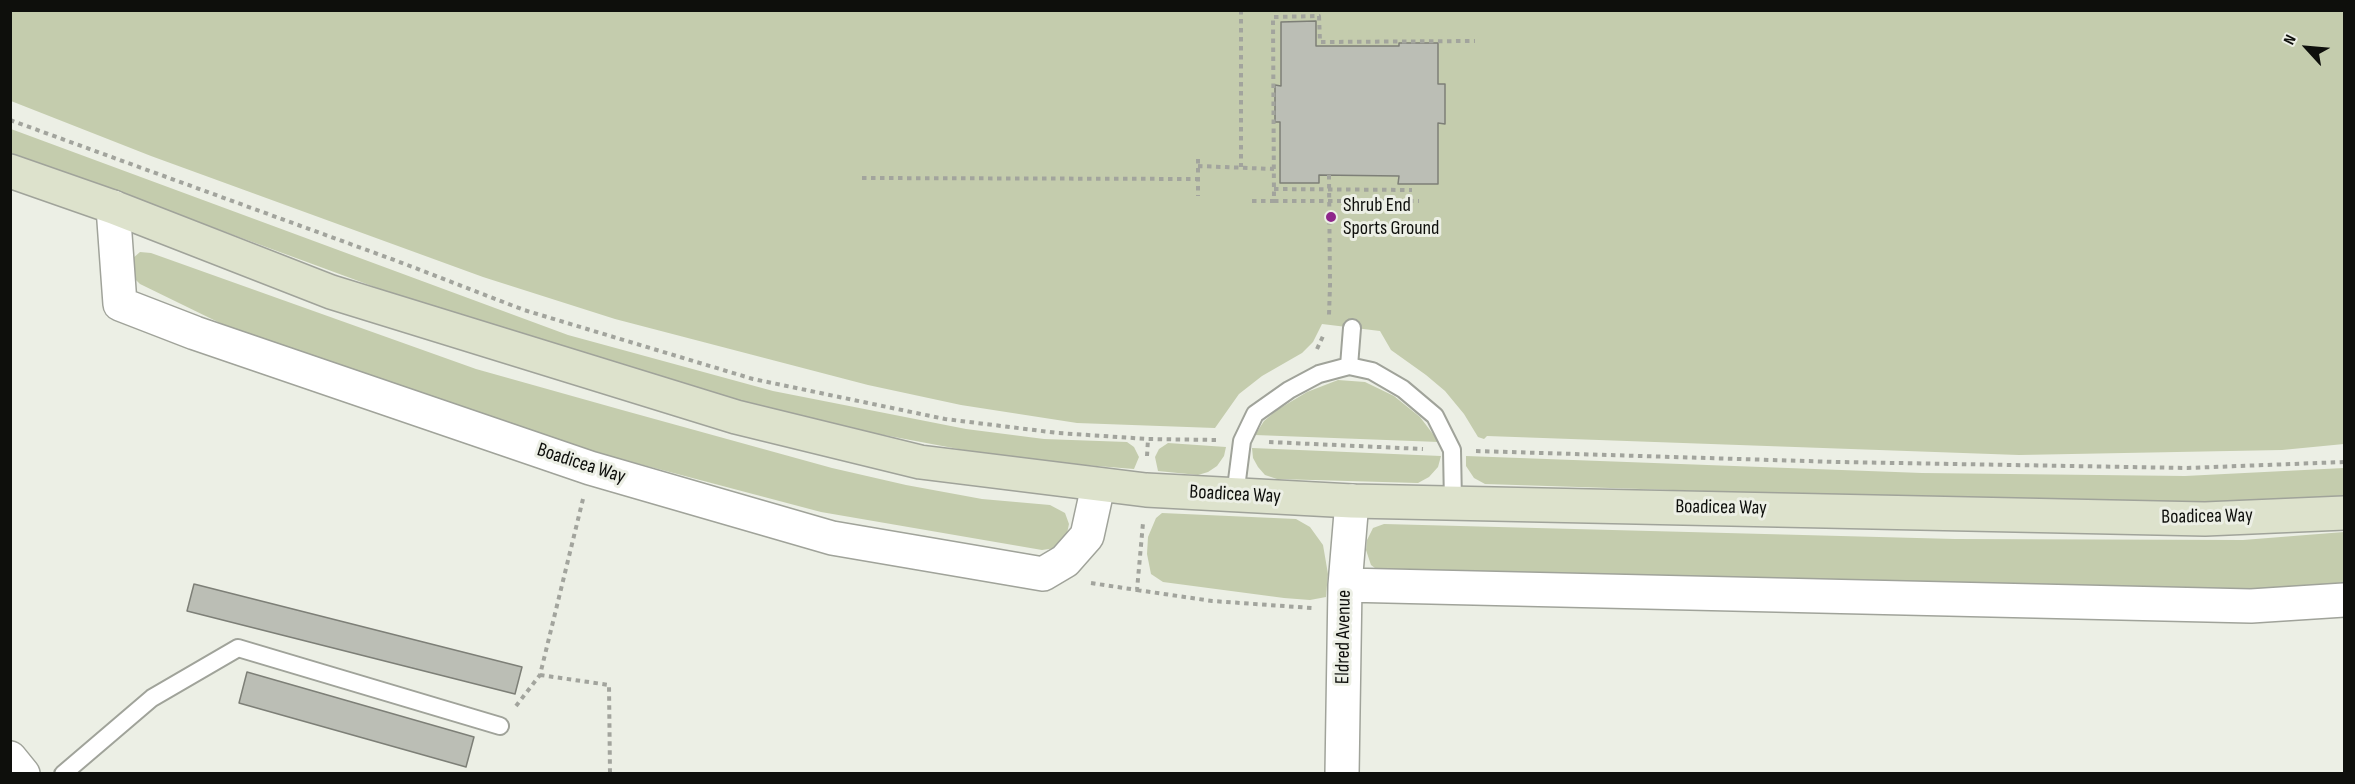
<!DOCTYPE html>
<style>
body{margin:0}
#map{position:relative;width:2355px;height:784px;overflow:hidden;background:#ecefe5;font-family:"Sofia Sans Condensed",sans-serif}
canvas{display:block}
.frame{position:absolute;inset:0;border:12px solid #0e0f0c;pointer-events:none}
.north{position:absolute;left:2277px;top:18px;width:60px;height:60px;-webkit-text-stroke:4px #ecefe5;paint-order:stroke;rotate:296deg;font-size:16px;font-weight:700;line-height:24px;text-align:center;color:#0e0f0c}
.north::after{content:'';display:block;margin:auto;width:21px;height:27px;background:#0e0f0c;clip-path:polygon(50% 0,100% 100%,50% 72%,0 100%)}
</style>
<div id="map">
<canvas width="2355" height="784"></canvas>
<div class="frame"></div>
<div class="north">N</div>
</div>
<script>
const context = document.querySelector('canvas').getContext('2d');
context.lineJoin = 'round';
function fill(path, color) { context.fillStyle = color; context.fill(path, 'evenodd'); }
const shape = rows => new Path2D(rows.map(r => 'M' + r).join(''));
function stroke(path, color, width, dash) { context.strokeStyle = color; context.lineWidth = width; context.lineCap = dash ? 'butt' : 'round'; context.setLineDash(dash || []); context.stroke(path); }
function write(font, color, halo, rows, align = 'center') {
  context.font = font + ' "Sofia Sans Condensed",sans-serif'; context.lineWidth = 6; context.setLineDash([]); context.textBaseline = 'middle'; context.strokeStyle = halo; context.fillStyle = color; for (const [text, x, y, turn = 0] of rows) {
    context.save(); context.translate(x, y); context.rotate((+turn || 0) * Math.PI / 180); context.textAlign = isNaN(turn) ? turn : align; if (halo) context.strokeText(text, 0, 0); context.fillText(text, 0, 0); context.restore();
  }
}
const green = shape([
 [10,11,2344,11,2344,444,2282,450,2019,455,1487,436,1484,439,1478,437,1464,414,1445,391,1426,375,1391,350,1380,331,1322,324,1313,342,1302,353,1262,376,1239,394,1215,428,1077,423,961,405,868,385,615,319,483,277,151,156,11,101],
 [11,129,568,335,773,391,966,429,1044,439,1127,442,1134,447,1139,457,1134,469,1059,463,985,454,873,433,750,405,505,335,11,153],
 [140,252,151,253,476,369,622,410,832,468,906,485,982,499,1050,505,1065,513,1069,524,1066,538,1056,548,1042,550,821,512,575,447,222,324,140,284,129,273,132,259],
 [1338,380,1365,382,1394,396,1420,417,1439,442,1255,435,1264,421,1277,410,1307,392],
 [1168,443,1226,447,1224,456,1217,466,1208,472,1198,475,1158,471,1155,457,1159,449],
 [1252,448,1441,456,1438,467,1429,477,1418,483,1277,479,1265,475,1258,467,1253,458],
 [1466,456,1922,473,2185,476,2344,468,2344,496,2251,502,2078,503,1485,484,1474,478,1466,466],
 [1162,513,1296,519,1310,527,1323,545,1328,574,1326,597,1310,600,1284,598,1163,582,1151,574,1147,554,1148,537,1156,518],
 [1384,524,1955,539,2243,540,2344,532,2344,587,2224,594,1384,575,1371,565,1366,550,1367,540,1373,528]
]);
const building = shape([
 [1316,21,1316,46,1399,46,1399,43,1438,43,1438,84,1445,84,1445,124,1438,123,1438,184,1398,184,1399,176,1319,175,1319,183,1280,183,1280,122,1275,122,1275,85,1281,86,1281,22,1316,21],
 [194,584,522,667,515,694,187,611,194,584],
 [247,672,474,737,466,767,239,703,247,672]
]);
const path = shape([
 [1241,10,1241,167],
 [10,120,397,261,524,310,753,379,945,419,1058,433,1148,439,1216,440],
 [1198,159,1198,196],
 [1198,166,1274,169],
 [1329,175,1330,285,1329,315],
 [862,178,1198,179],
 [1274,189,1412,190],
 [1252,201,1274,201,1273,17,1319,16,1320,42,1475,41],
 [1274,201,1419,201],
 [1317,349,1324,334],
 [1269,442,1423,449],
 [1476,451,1838,462,2187,468,2344,462],
 [1147,456,1148,439],
 [1091,583,1137,590,1143,523],
 [1137,590,1212,601,1312,608],
 [540,675,609,685,610,774],
 [516,706,540,675,583,499]
]);
const lane = shape([
 [1349,366,1352,328],
 [1235,496,1242,441,1255,414,1289,390,1319,374,1349,366,1372,371,1403,389,1435,416,1452,450,1453,503],
 [63,774,152,698,238,648,500,726]
]);
const street = shape([
 [113,207,120,304,195,333,590,468,832,538,1043,574,1065,561,1087,536,1098,486],
 [1345,585,2251,606,2344,600],
 [10,758,23,774],
 [1342,774,1345,585,1352,501]
]);
const secondary = shape([
 [10,171,113,207,331,292,736,417,920,462,1146,490,1352,501,2205,519,2344,513]
]);
const markers = [
 [1331,217,6,"#8e268b"]
];
const poiNames = [
 ["Shrub End",1343,206],
 ["Sports Ground",1343,229]
];
const streetNames = [
 ["Boadicea Way",581,464,18],
 ["Boadicea Way",1235,495,3],
 ["Boadicea Way",1721,508,1],
 ["Boadicea Way",2207,517,-1],
 ["Eldred Avenue",1344,637,-89]
];
fill(green, '#c4ccad');
fill(building, '#bbbeb5');
stroke(building, '#7d7f77', 1.5);
stroke(lane, '#a0a39a', 20);
stroke(street, '#a0a39a', 36);
stroke(secondary, '#a0a39a', 36);
stroke(path, '#a2a49d', 4, [4.5, 4.5]);
stroke(lane, '#fff', 16);
stroke(street, '#fff', 33);
stroke(secondary, '#dde2cc', 33);
for (const [x, y, r, color] of markers) { const dot = new Path2D(); dot.arc(x, y, r, 0, 2 * Math.PI); context.fillStyle = color; context.fill(dot); stroke(dot, '#ecefe5', 2); }
write('20px', '#0e0f0c', '#ecefe5', poiNames, 'left');
write('20px', '#0e0f0c', '#ecefe5', streetNames);
</script>
